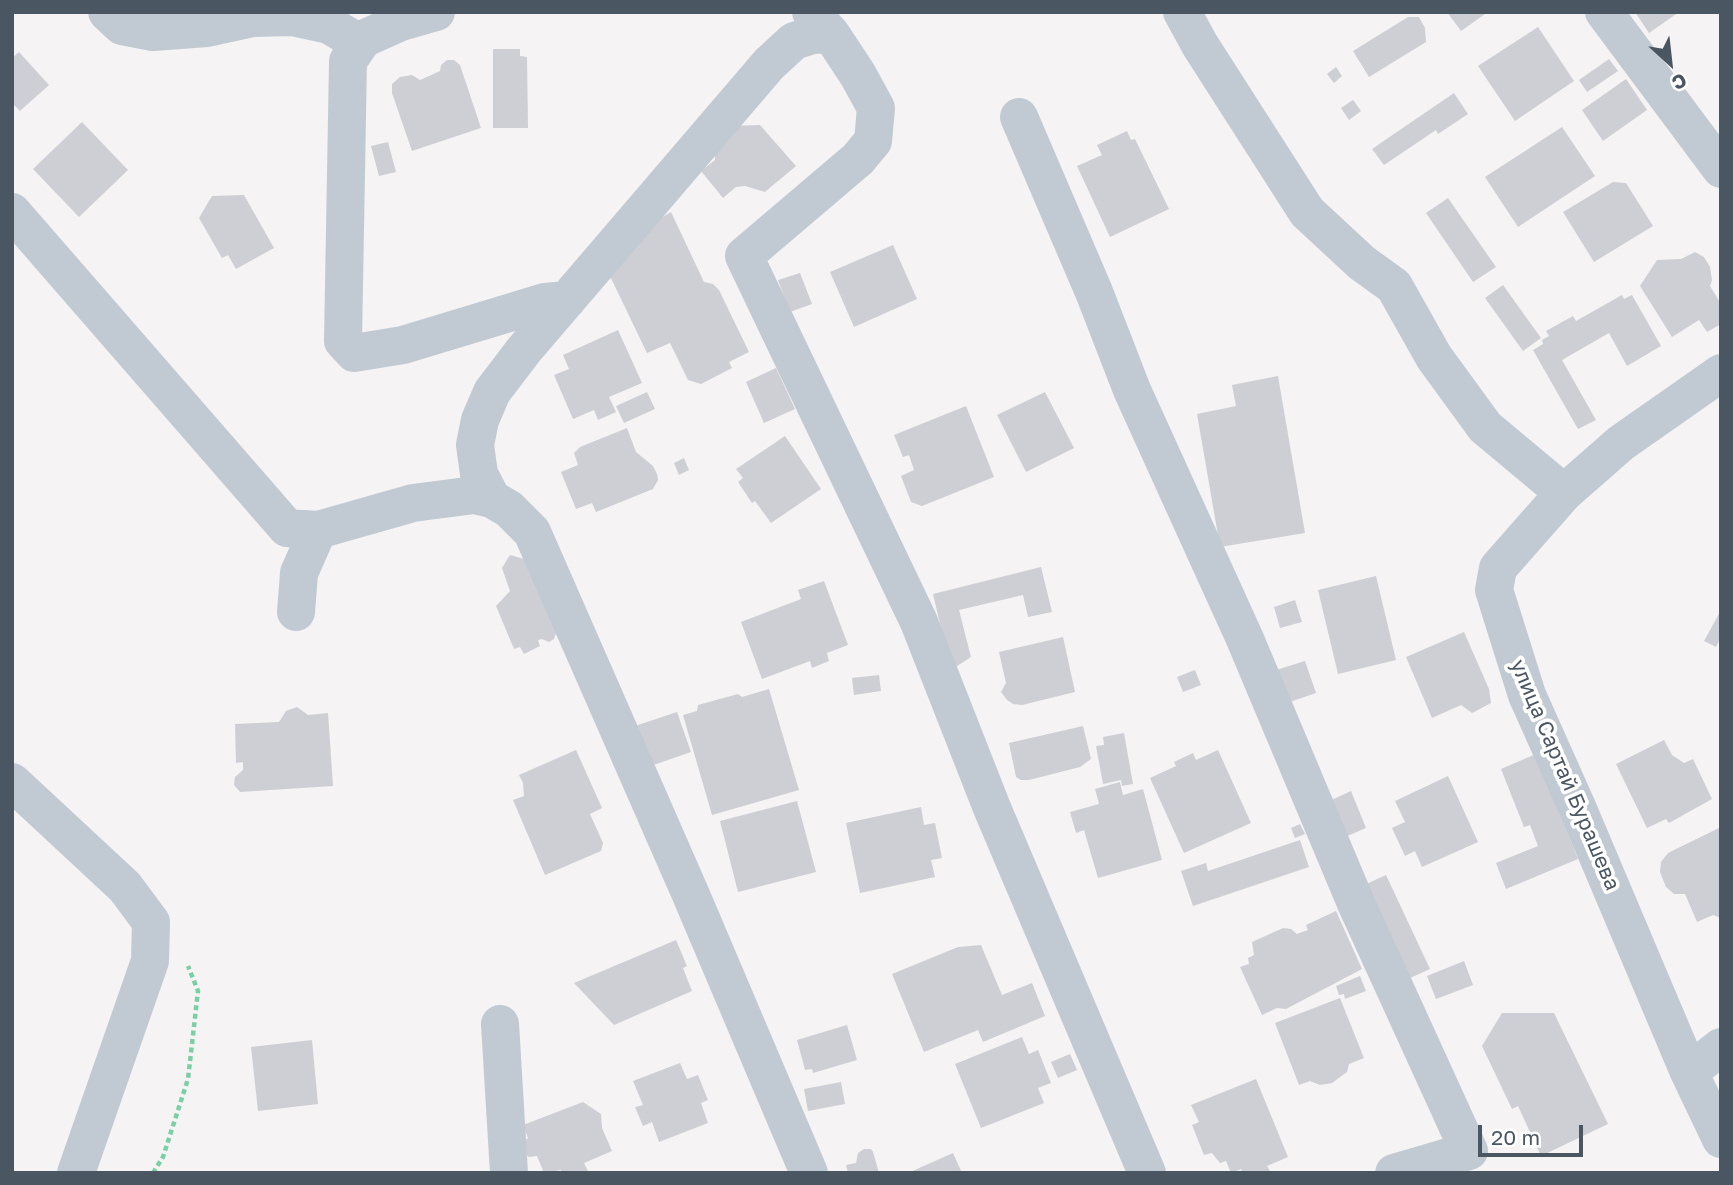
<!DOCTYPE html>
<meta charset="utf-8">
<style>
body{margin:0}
#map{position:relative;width:1733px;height:1185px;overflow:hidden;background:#f5f3f3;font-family:"Golos Text",sans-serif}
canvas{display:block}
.frame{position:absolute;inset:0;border:14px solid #4a5661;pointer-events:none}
.north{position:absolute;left:1635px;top:28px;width:70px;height:70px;-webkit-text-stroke:5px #fff;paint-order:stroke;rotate:153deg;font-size:19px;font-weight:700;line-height:28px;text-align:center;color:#4a5661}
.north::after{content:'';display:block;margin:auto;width:24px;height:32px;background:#4a5661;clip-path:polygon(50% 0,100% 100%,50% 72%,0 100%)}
.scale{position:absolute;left:1478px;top:1125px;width:105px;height:32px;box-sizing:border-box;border:4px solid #4a5661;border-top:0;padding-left:9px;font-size:21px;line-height:24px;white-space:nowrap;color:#4a5661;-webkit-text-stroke:5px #fff;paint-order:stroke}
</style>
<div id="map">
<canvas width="1733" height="1185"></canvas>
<div class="frame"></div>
<div class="north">С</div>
<div class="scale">20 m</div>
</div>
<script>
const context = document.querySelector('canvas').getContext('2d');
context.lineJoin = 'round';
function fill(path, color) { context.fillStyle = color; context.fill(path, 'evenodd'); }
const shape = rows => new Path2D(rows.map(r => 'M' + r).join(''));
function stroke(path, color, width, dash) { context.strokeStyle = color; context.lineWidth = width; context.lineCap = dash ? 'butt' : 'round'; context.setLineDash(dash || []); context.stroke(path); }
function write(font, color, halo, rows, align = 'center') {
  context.font = font + ' "Golos Text",sans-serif'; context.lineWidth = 7; context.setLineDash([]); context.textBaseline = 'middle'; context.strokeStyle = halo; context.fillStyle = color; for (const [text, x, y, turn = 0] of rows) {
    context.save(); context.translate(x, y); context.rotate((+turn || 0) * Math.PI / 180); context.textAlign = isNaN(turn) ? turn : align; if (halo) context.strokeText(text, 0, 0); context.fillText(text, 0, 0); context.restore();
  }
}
const building = shape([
 [1447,12,1488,12,1461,31],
 [1635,12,1679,12,1649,33],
 [1408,17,1419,17,1425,28,1426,42,1369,77,1353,51],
 [1538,27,1574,81,1515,121,1478,66],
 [493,49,520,49,520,56,527,57,528,128,493,128],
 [19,52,49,85,20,111,12,103,12,58],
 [1609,59,1618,71,1587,92,1579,80],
 [447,60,454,60,460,65,481,128,412,151,392,93,392,84,400,77,412,75,420,80,440,71,441,65],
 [1336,67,1342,76,1334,83,1327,74],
 [1626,79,1647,110,1603,141,1582,110],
 [1454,93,1468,114,1438,134,1436,130,1384,165,1372,149],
 [1353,100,1361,111,1349,120,1341,108],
 [82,122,128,170,79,217,33,169],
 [760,125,796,166,765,192,745,186,736,187,723,198,701,171,715,160,715,151,727,126],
 [1562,127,1595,176,1518,227,1485,177],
 [1127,131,1131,140,1135,139,1169,209,1110,237,1077,166,1102,155,1097,145],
 [388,142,396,172,379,176,371,146],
 [1613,182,1626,183,1653,226,1594,262,1563,212],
 [244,195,274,248,236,269,228,255,222,258,199,218,212,196],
 [1448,198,1496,267,1473,282,1426,213],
 [671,212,704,282,713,284,719,290,749,352,729,362,732,368,701,384,688,380,670,343,647,353,609,274,654,222],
 [893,245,917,299,854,327,830,272],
 [1695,252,1704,257,1710,267,1712,280,1710,286,1721,304,1721,324,1707,332,1699,320,1672,337,1640,286,1657,260,1681,259],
 [800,273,812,304,790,312,778,280],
 [1503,285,1541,338,1523,351,1485,298],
 [1622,295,1624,299,1632,295,1661,346,1627,366,1609,333,1562,360,1596,420,1578,429,1533,350,1543,344,1542,340,1549,336,1546,331,1573,316,1576,321],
 [618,330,642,383,609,397,616,412,598,420,594,410,573,419,554,375,569,369,563,355],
 [776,368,795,409,764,423,746,382],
 [1278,376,1305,533,1220,547,1197,414,1236,406,1232,385],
 [647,392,655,409,624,423,616,406],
 [1045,392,1074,448,1026,472,997,415],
 [966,406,994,477,922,506,911,502,901,476,914,470,909,455,903,457,894,435],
 [627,428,636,452,653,466,657,474,658,480,653,489,596,512,592,503,576,509,561,472,578,465,574,453,580,447],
 [785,436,821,489,771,523,755,501,752,503,738,482,743,478,736,469],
 [684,458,689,470,679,475,674,463],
 [510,555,528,560,557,630,554,639,549,642,542,639,538,640,540,646,524,654,520,647,514,649,496,606,510,591,502,568],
 [1041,567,1052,612,1028,617,1023,595,959,610,971,657,951,670,933,594],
 [1376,576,1396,660,1338,674,1318,590],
 [824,581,848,645,827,653,829,661,812,668,810,661,762,679,741,622,801,599,798,590],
 [1295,600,1302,622,1280,628,1274,607],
 [1721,610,1721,637,1716,647,1704,641],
 [1464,632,1489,689,1491,703,1472,713,1461,705,1432,718,1406,657],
 [1063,637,1075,692,1022,705,1013,704,1007,700,1001,692,1006,683,999,652],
 [1305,661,1316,693,1284,704,1273,671],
 [1195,670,1201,685,1183,692,1177,677],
 [879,675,881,691,854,695,852,678],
 [769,689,799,790,712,815,683,715,697,711,698,705,738,694,742,697],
 [297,707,308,715,328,713,333,786,240,792,234,785,235,777,243,770,243,762,236,763,235,724,279,722,286,711],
 [677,712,691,752,642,769,629,728],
 [1083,726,1091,759,1080,767,1029,780,1021,780,1016,777,1009,743],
 [1124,733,1133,784,1122,786,1121,780,1103,784,1096,746,1104,745,1103,737],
 [1664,740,1672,755,1684,763,1693,759,1712,799,1669,823,1666,819,1647,828,1616,764],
 [576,750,602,808,590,814,603,843,601,851,545,875,513,800,524,796,523,783,519,775],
 [1218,750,1251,823,1184,853,1150,778,1176,766,1174,762,1193,753,1196,760],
 [1536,754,1578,859,1506,889,1496,863,1538,846,1530,825,1524,827,1501,769],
 [1448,776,1478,842,1422,867,1415,851,1405,856,1392,828,1405,822,1395,801],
 [1120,782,1123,795,1143,789,1162,860,1098,878,1084,830,1076,833,1070,812,1099,804,1095,789],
 [1351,791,1366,828,1340,839,1325,803],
 [797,801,816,872,738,892,720,821],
 [921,807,924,825,935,823,942,858,931,860,935,877,860,893,846,823],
 [1300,824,1305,834,1295,838,1291,828],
 [1721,827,1721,918,1713,915,1697,922,1685,894,1674,894,1666,887,1660,872,1661,862,1668,853],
 [1300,840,1309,867,1193,906,1181,871,1206,863,1208,871],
 [1386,875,1430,969,1408,979,1364,885],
 [1336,911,1362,969,1286,1009,1277,1008,1262,1015,1240,967,1249,964,1248,958,1254,955,1252,942,1283,928,1291,929,1297,934,1308,930,1306,925],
 [676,940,687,966,683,968,692,991,614,1025,574,983],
 [981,945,1002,995,1032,983,1045,1016,983,1042,978,1030,924,1052,892,974,958,947],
 [1464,961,1473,985,1436,999,1427,976],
 [1360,976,1366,991,1345,999,1344,994,1339,995,1336,986],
 [1340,998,1364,1058,1349,1064,1347,1072,1332,1083,1320,1085,1310,1081,1299,1085,1275,1023],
 [1502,1013,1554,1013,1608,1124,1541,1156,1518,1106,1512,1109,1482,1046],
 [847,1025,857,1060,813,1073,812,1069,805,1070,797,1040],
 [1022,1037,1029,1054,1038,1050,1051,1083,1038,1088,1044,1103,981,1128,955,1064],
 [312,1040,318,1104,258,1111,251,1047],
 [1070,1054,1077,1070,1058,1078,1051,1062],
 [680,1063,687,1079,698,1075,708,1100,701,1103,708,1123,659,1142,652,1122,643,1126,635,1107,643,1105,633,1081],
 [1256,1079,1288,1157,1267,1166,1270,1171,1267,1173,1243,1173,1241,1169,1231,1173,1226,1161,1220,1163,1212,1153,1204,1155,1192,1125,1199,1122,1191,1105],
 [841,1082,845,1104,808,1111,804,1089],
 [583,1102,601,1114,602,1128,612,1151,584,1163,588,1171,583,1173,562,1173,561,1170,544,1173,537,1156,529,1157,524,1153,523,1142,528,1138,523,1125],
 [864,1149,871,1149,873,1152,879,1173,848,1173,846,1165,856,1163,858,1153],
 [953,1153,962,1173,908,1173]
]);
const path = shape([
 [153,1173,163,1157,188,1079,198,991,188,966]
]);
const minor = shape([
 [107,12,122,26,153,32,207,28,253,18,292,17,329,25,360,43],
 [436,12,401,22,363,39,348,61,343,341,354,353,403,345,545,302,567,300],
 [811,12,831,34,858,75,876,108,873,141,858,159,744,256,919,622,992,808,1147,1173],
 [1182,12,1200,45,1307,212,1362,263,1394,286,1434,357,1485,427,1564,493,1498,568,1494,590,1527,695,1577,807,1689,1072,1721,1139],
 [1604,12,1721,169],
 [1019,117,1094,292,1132,390,1245,639,1355,901,1469,1151,1394,1173],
 [12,212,287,528,318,530,413,503,474,495,492,499,509,509,532,532,691,895,809,1173],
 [1564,493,1621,443,1721,373],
 [492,499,479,474,475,445,480,420,492,392,524,350,769,64,794,41,813,35,831,34],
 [296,612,299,573,318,530],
 [12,782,125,887,151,922,150,961,76,1173],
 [500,1024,509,1173],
 [1689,1072,1721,1047]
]);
const streetNames = [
 ["улица Сартай Бурашева",1565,775,67]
];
fill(building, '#cdcfd5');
stroke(path, '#7ad0a6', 4.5, [5, 3.5]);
stroke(minor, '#c1cad2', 38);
write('21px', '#4a5661', '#fff', streetNames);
</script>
